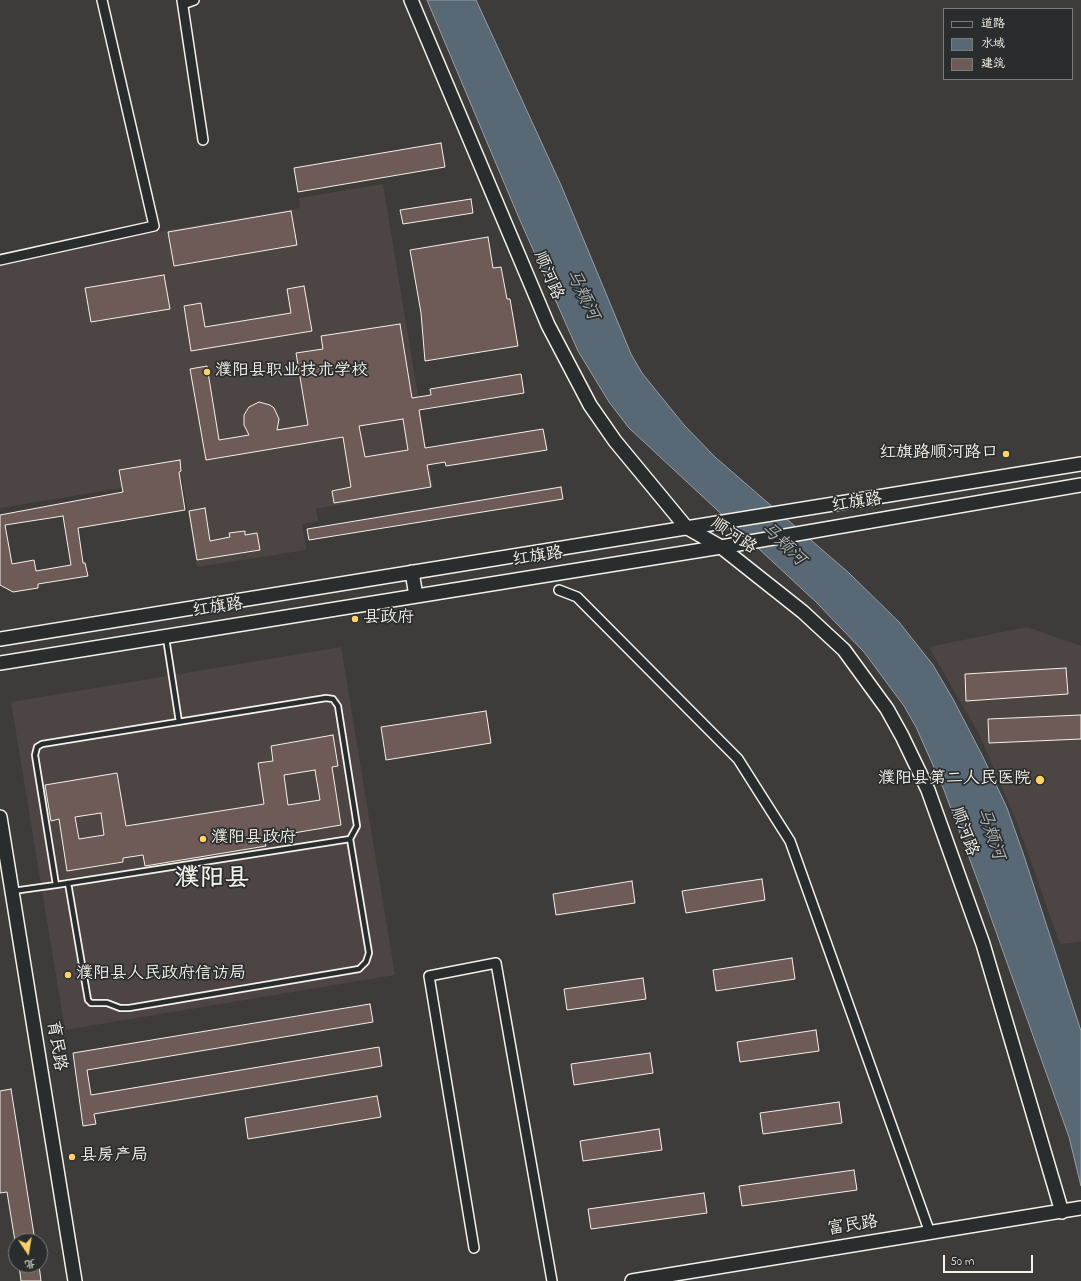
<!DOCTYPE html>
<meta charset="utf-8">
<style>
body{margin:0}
#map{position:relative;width:1081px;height:1281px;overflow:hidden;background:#3e3b3b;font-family:"Indie Flower","LXGW WenKai TC",sans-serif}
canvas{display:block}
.legend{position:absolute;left:943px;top:8px;width:130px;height:72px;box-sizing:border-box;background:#2a2d2e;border:1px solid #7b7b78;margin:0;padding:5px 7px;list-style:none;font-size:12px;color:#f4f1e8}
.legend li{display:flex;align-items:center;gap:8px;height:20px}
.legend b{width:20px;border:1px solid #7b7b78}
.north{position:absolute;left:8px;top:1233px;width:40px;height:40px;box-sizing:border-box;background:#2a2d2e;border:1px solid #7b7b78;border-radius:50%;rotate:168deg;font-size:11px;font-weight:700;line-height:16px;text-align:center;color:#f4f1e8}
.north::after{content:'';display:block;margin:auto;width:14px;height:18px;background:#ffd166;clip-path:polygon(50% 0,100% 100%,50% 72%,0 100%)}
.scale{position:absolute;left:943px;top:1255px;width:90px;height:18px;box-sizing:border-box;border:2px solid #f4f1e8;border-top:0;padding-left:5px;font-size:12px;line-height:14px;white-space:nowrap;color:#f4f1e8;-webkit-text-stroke:3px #2a2d2e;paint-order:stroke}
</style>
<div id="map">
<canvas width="1081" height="1281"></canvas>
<ul class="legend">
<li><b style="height:5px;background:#2a2d2e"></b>道路</li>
<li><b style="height:11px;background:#586874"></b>水域</li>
<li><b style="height:11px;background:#6e5b58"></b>建筑</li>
</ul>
<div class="north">北</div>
<div class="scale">50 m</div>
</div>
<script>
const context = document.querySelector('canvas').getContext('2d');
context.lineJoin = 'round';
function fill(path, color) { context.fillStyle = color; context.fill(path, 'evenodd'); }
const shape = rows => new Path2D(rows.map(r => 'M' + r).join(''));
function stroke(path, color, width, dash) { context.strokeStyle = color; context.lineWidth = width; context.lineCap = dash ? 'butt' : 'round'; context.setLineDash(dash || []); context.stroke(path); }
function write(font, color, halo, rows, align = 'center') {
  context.font = font + ' "Indie Flower","LXGW WenKai TC",sans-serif'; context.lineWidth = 3.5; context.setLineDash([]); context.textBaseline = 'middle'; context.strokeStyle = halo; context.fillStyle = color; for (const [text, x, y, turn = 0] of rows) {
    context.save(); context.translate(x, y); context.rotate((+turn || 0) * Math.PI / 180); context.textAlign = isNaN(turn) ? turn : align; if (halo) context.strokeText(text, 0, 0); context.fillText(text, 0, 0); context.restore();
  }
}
const built = shape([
 [383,184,433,487,316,509,318,521,302,524,306,550,197,567,182,478,0,508,0,266,155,232,300,208,299,198],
 [1027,627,1081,646,1081,942,1060,944,1018,825,979,734,929,647],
 [341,647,395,975,65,1030,11,702]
]);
const water = shape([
 [427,0,476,0,561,185,631,354,642,373,684,425,715,457,849,573,899,622,933,665,953,699,983,757,1007,808,1023,853,1081,1031,1081,1186,1069,1137,983,895,944,790,916,727,904,706,864,652,816,602,629,428,609,402,578,351,519,218,427,0]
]);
const building = shape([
 [441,143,445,167,298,192,294,168,441,143],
 [471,199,473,213,403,224,400,210,471,199],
 [291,211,297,245,174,266,168,232,291,211],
 [488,237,493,268,501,267,507,299,510,299,518,346,425,361,421,313,410,250,488,237],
 [164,275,170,309,91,322,85,288,164,275],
 [304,286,312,331,191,351,184,306,201,303,205,327,291,313,287,289,304,286],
 [400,324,412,398,431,395,430,389,521,374,524,393,419,410,425,448,543,429,547,450,446,466,445,462,427,465,431,487,334,503,332,491,351,487,343,437,206,460,190,369,207,366,219,440,249,435,244,425,244,415,249,407,259,402,270,405,274,408,279,419,277,430,308,425,296,353,323,349,321,336,400,324],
 [403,419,408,450,365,457,359,426,403,419],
 [180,460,181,471,179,472,185,510,78,528,83,563,85,563,88,576,38,584,38,588,13,592,0,585,0,515,123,492,119,470,180,460],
 [63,516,71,565,36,571,34,560,12,564,5,525,63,516],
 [561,487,563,499,309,540,307,529,561,487],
 [205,508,210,541,230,537,229,533,245,531,245,535,257,533,260,550,197,560,189,511,205,508],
 [1066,668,1068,694,966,701,965,674,1066,668],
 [486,711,491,743,386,760,381,727,486,711],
 [1081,715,1081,739,989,743,988,719,1081,715],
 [333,735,338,766,332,767,341,825,264,838,266,846,145,866,143,855,123,858,123,862,67,871,59,819,51,821,45,785,117,773,126,826,264,804,258,763,273,761,271,746,333,735],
 [315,770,320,800,288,805,284,775,315,770],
 [101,813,104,835,79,839,75,817,101,813],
 [762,879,765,900,686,913,682,891,762,879],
 [632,881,635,903,556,915,553,894,632,881],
 [792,958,795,979,716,991,713,970,792,958],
 [643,978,646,999,567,1010,564,989,643,978],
 [370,1004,373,1022,87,1070,91,1095,379,1047,382,1066,94,1114,96,1124,83,1126,73,1053,370,1004],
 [816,1030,819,1051,740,1062,737,1042,816,1030],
 [650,1053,653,1073,574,1085,571,1064,650,1053],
 [11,1089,35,1241,15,1241,7,1192,0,1193,0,1091,11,1089],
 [377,1096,381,1117,248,1139,245,1118,377,1096],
 [839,1102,842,1123,763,1134,760,1113,839,1102],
 [659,1129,662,1150,583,1161,580,1141,659,1129],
 [854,1170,857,1190,742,1206,739,1186,854,1170],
 [704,1193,707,1213,591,1229,588,1209,704,1193],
 [19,1265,39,1265,41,1281,21,1281,19,1265]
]);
const lane = shape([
 [166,638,179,722],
 [68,883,88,1000,91,1003,107,1003,120,1008,129,1008,359,969,366,962,369,953,350,839],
 [13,891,56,885,350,839,357,826,338,706,333,699,326,698,42,744,37,747,35,755,56,885]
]);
const street = shape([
 [182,0,203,140],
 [183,4,194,0],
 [0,260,154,226,102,0],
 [559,590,577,597,738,759,790,841,930,1233],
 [474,1248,429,976,496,963,552,1281]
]);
const secondary = shape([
 [411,0,548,325,590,405,615,441,686,527,721,547,803,612,844,650,887,709,902,736,928,790,983,944,1062,1212],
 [412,572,416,596],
 [0,639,1081,464],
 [0,663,721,547,1081,485],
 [0,817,75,1281],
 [632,1281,1081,1208]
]);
const markers = [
 [207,372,4,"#ffd166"],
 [1006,454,4,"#ffd166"],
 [355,619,4,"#ffd166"],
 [1040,780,5,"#ffd166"],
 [203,839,4,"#ffd166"],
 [68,975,4,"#ffd166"],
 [72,1157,4,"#ffd166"]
];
const streetNames = [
 ["顺河路",547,276,67],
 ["红旗路",857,504,-9],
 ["顺河路",733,537,34],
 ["红旗路",538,558,-9],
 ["红旗路",218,609,-9],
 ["顺河路",963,832,70],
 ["育民路",55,1046,81],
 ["富民路",853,1227,-9]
];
const poiNames = [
 ["濮阳县职业技术学校",215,372],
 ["红旗路顺河路口",998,454,"right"],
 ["县政府",363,619],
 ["濮阳县第二人民医院",1031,780,"right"],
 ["濮阳县政府",211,839],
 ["濮阳县人民政府信访局",76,975],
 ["县房产局",80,1157]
];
const waterNames = [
 ["马颊河",581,295,64],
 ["马颊河",782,545,44],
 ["马颊河",989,834,71]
];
const townNames = [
 ["濮阳县",212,881]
];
fill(built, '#4c4544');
fill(water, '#586874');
stroke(water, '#969fa2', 1);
fill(building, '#6e5b58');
stroke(building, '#f4f1e8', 1);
stroke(lane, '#f4f1e8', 8);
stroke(street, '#f4f1e8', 12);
stroke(secondary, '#f4f1e8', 16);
stroke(lane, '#2a2d2e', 4.5);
stroke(street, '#2a2d2e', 9);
stroke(secondary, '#2a2d2e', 13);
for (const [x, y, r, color] of markers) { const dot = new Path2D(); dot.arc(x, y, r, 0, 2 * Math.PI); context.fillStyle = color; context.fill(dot); stroke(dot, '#2a2d2e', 1.5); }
write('17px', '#f4f1e8', '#2a2d2e', streetNames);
write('17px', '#f4f1e8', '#2a2d2e', poiNames, 'left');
write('italic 18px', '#aeb3b4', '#2a2d2e', waterNames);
write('bold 25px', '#f4f1e8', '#2a2d2e', townNames);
</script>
